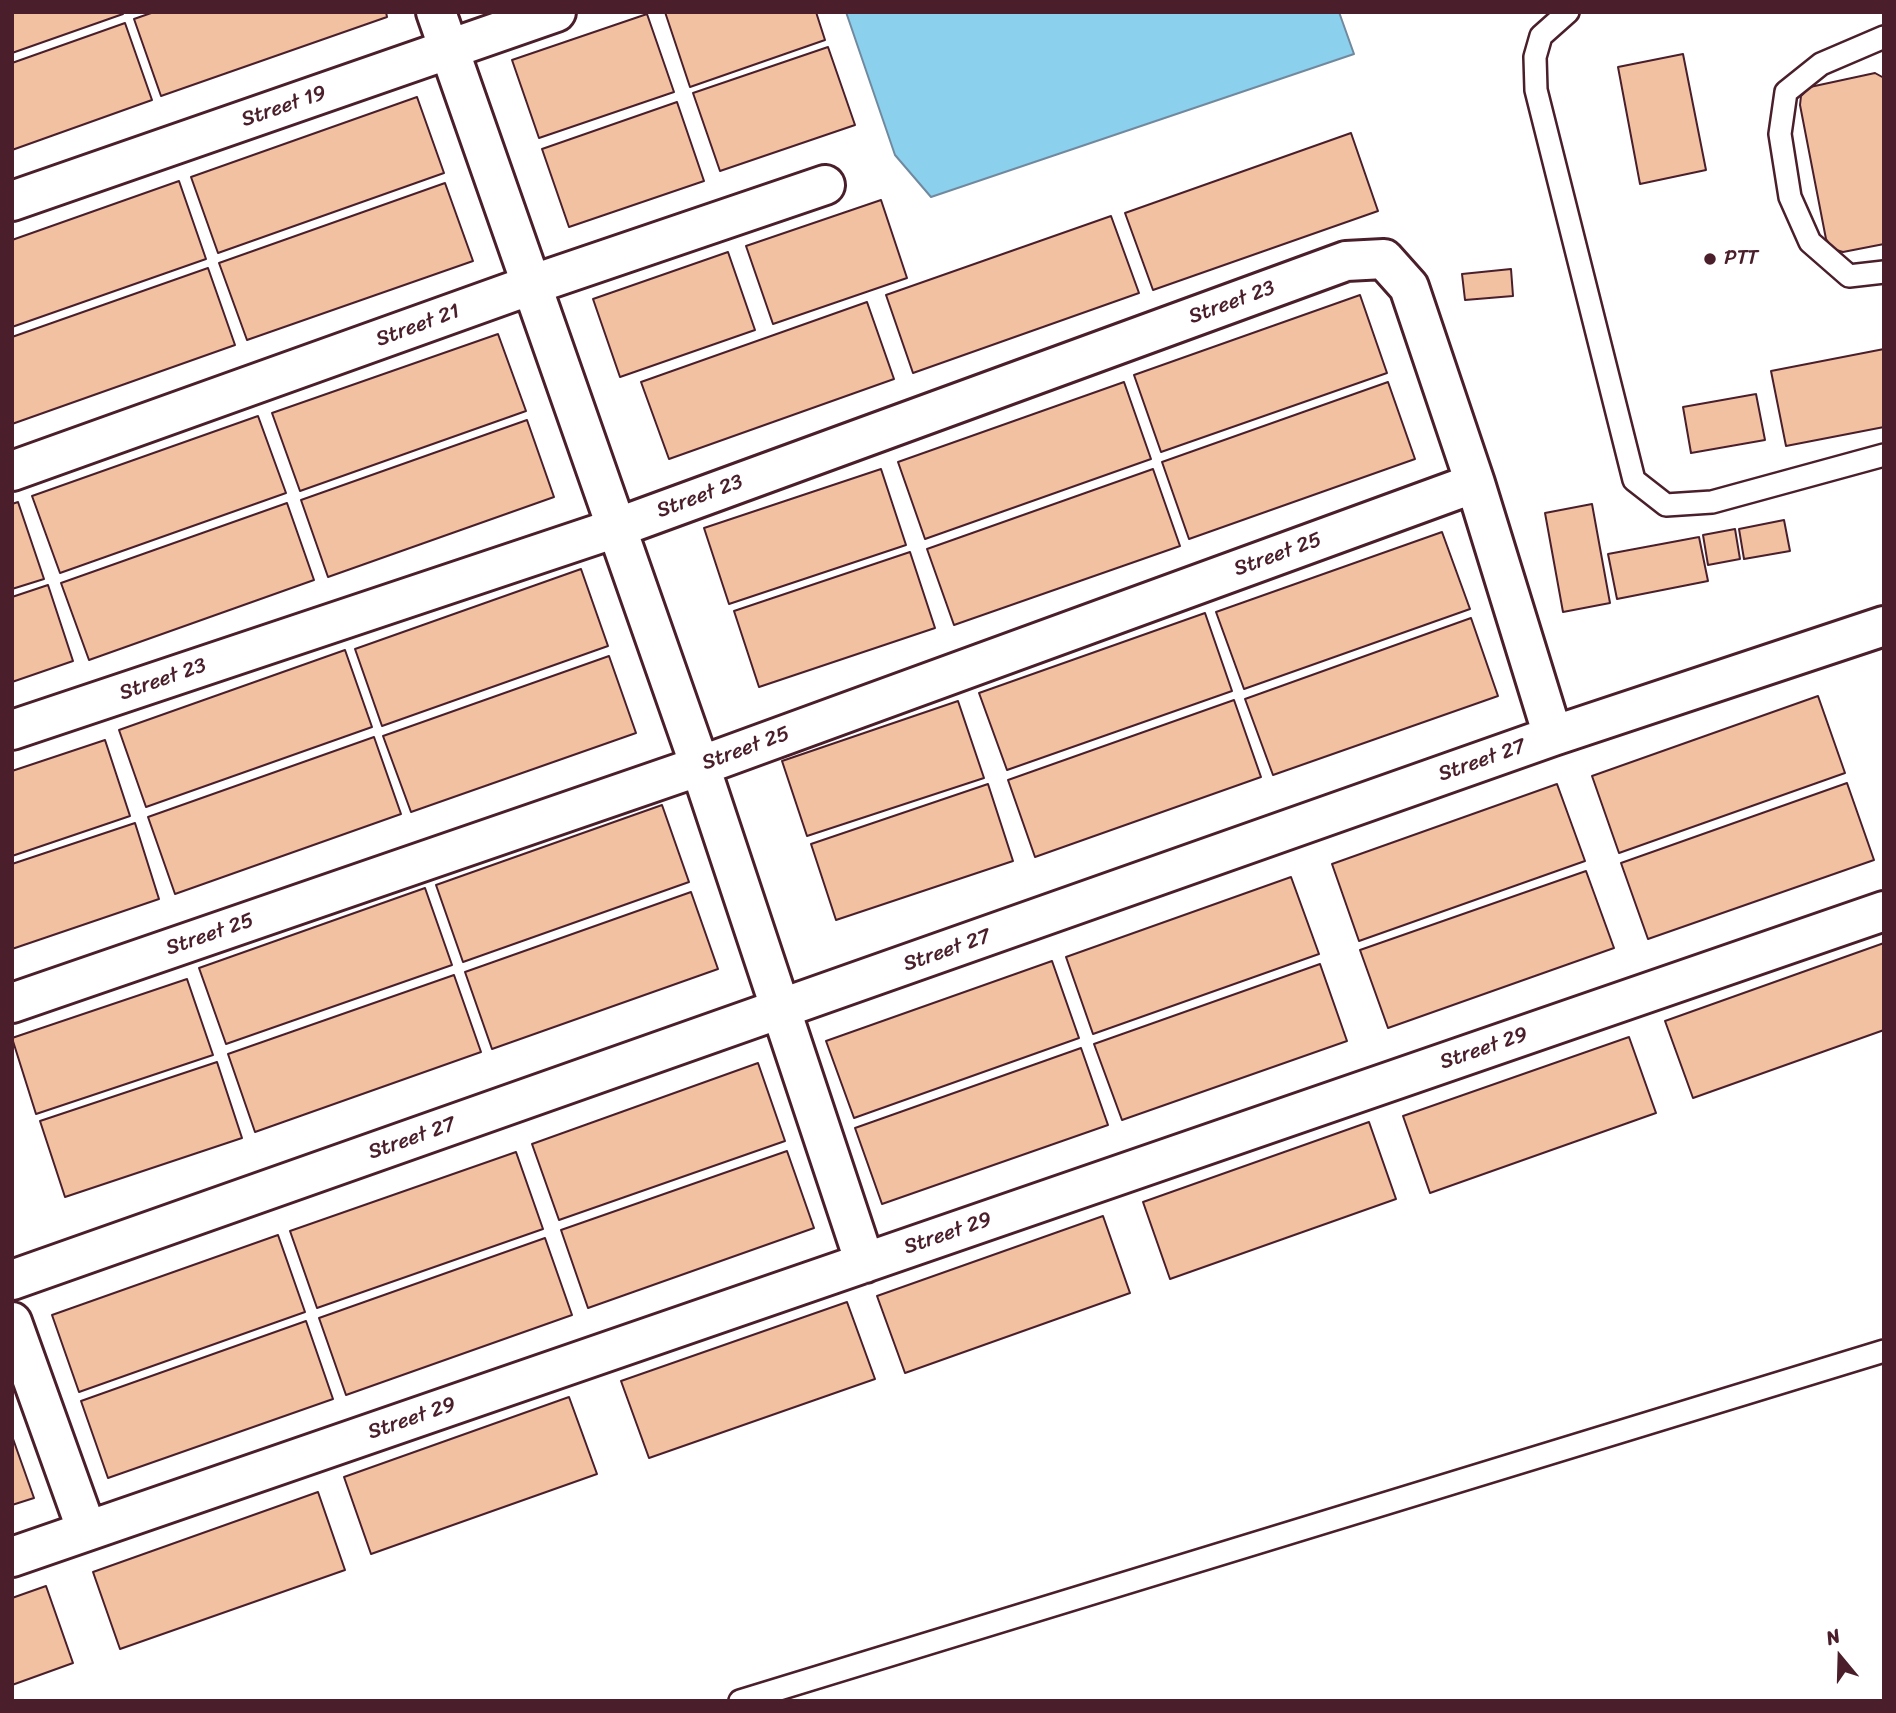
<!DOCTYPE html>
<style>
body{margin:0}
#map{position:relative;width:1896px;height:1713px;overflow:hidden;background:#fff;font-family:Sriracha,sans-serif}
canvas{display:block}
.frame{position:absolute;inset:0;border:14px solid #4a1f2b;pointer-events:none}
.north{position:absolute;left:1805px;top:1622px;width:70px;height:70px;-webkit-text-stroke:5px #fff;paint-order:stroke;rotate:341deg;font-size:19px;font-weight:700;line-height:28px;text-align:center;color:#4a1f2b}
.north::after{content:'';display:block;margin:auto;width:24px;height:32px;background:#4a1f2b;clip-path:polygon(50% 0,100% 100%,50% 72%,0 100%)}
</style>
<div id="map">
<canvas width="1896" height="1713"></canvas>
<div class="frame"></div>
<div class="north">N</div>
</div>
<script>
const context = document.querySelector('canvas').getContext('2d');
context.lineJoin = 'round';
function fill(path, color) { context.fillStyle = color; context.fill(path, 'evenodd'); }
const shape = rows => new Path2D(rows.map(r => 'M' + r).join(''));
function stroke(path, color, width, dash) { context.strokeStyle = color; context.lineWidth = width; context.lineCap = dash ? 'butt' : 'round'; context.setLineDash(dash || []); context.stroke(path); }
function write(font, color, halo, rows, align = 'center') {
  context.font = font + ' Sriracha,sans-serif'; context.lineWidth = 5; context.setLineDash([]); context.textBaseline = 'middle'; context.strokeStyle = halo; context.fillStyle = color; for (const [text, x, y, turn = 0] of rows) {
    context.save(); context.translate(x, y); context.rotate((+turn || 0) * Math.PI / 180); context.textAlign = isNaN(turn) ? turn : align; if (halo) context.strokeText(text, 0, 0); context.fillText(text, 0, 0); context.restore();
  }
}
const water = shape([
 [846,12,1339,12,1354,54,931,197,895,155,846,12]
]);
const building = shape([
 [12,12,123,12,123,14,12,53,12,12],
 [154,12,386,12,387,17,161,96,134,19,154,12],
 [665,12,816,12,825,40,690,87,665,12],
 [647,14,674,92,539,138,512,60,647,14],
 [125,23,152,100,12,150,12,63,125,23],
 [828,47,855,125,720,171,693,93,828,47],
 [1683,54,1706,170,1640,184,1618,67,1683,54],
 [1875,73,1884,78,1884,244,1843,252,1833,249,1826,239,1800,105,1801,96,1810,87,1875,73],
 [417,97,444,173,218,253,191,177,417,97],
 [677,102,704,181,569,227,542,149,677,102],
 [1351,133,1378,211,1153,290,1125,213,1351,133],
 [179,181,206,259,12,327,12,240,179,181],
 [445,183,473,261,247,340,219,263,445,183],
 [881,200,907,278,773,324,746,246,881,200],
 [1111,216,1139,293,913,373,886,295,1111,216],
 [728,252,755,330,620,377,593,299,728,252],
 [208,268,235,345,12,424,12,337,208,268],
 [1511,269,1513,296,1465,300,1462,274,1511,269],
 [1360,295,1387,373,1161,452,1134,375,1360,295],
 [867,302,894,379,669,459,641,382,867,302],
 [498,334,526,411,300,491,272,413,498,334],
 [1884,349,1884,427,1786,446,1771,371,1884,349],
 [1124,382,1151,459,925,539,898,462,1124,382],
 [1388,382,1415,459,1189,539,1162,462,1388,382],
 [1756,394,1765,440,1691,453,1683,407,1756,394],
 [258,416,286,493,60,573,32,496,258,416],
 [527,420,554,497,328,577,301,500,527,420],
 [881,469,906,545,729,604,704,528,881,469],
 [1153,469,1180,546,954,625,927,549,1153,469],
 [18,502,44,579,12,589,12,504,18,502],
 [287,503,314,580,89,660,61,583,287,503],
 [1592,504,1610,603,1563,612,1545,513,1592,504],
 [1784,520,1790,551,1744,559,1739,529,1784,520],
 [1735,529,1740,559,1708,565,1703,535,1735,529],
 [1442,532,1470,609,1244,689,1216,612,1442,532],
 [1699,537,1708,581,1617,599,1608,554,1699,537],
 [910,552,935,628,759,687,734,611,910,552],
 [581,569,608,646,382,726,355,649,581,569],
 [48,585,73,661,12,682,12,597,48,585],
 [1205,613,1232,691,1007,770,979,693,1205,613],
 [1471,618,1498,696,1273,775,1245,699,1471,618],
 [345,650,372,727,146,807,119,730,345,650],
 [609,656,636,733,411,812,383,736,609,656],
 [1818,696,1845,773,1619,853,1592,776,1818,696],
 [1234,700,1261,777,1035,857,1008,780,1234,700],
 [958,701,984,778,807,836,782,761,958,701],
 [374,737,401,814,175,894,148,817,374,737],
 [105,740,130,816,12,856,12,771,105,740],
 [1847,783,1874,860,1648,939,1621,863,1847,783],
 [988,784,1013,861,836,920,811,844,988,784],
 [1557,784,1585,861,1359,941,1332,864,1557,784],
 [662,805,689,882,463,962,436,885,662,805],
 [135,823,159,899,12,949,12,864,135,823],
 [1586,871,1614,948,1388,1028,1360,950,1586,871],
 [1291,877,1319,954,1093,1034,1066,957,1291,877],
 [425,888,452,965,226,1044,199,968,425,888],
 [691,892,718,969,492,1049,465,972,691,892],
 [1884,943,1884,1030,1693,1098,1665,1021,1884,943],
 [1052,961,1079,1038,854,1118,826,1041,1052,961],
 [1320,964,1347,1041,1122,1120,1094,1044,1320,964],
 [454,975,481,1052,255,1132,228,1054,454,975],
 [187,979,213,1055,36,1114,12,1038,187,979],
 [1629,1037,1656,1113,1430,1193,1403,1116,1629,1037],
 [1081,1048,1108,1125,882,1204,855,1128,1081,1048],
 [217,1062,242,1138,65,1197,40,1121,217,1062],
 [758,1063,785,1141,559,1220,532,1144,758,1063],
 [1369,1122,1396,1199,1170,1279,1143,1202,1369,1122],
 [787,1151,814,1228,588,1308,561,1230,787,1151],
 [516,1152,543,1229,317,1308,290,1231,516,1152],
 [1103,1216,1130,1293,905,1373,877,1296,1103,1216],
 [278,1235,305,1312,79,1392,52,1315,278,1235],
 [545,1238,572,1315,346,1395,319,1318,545,1238],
 [847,1302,875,1379,649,1458,621,1381,847,1302],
 [306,1321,333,1399,108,1478,81,1401,306,1321],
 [569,1397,597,1474,371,1554,344,1477,569,1397],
 [12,1436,34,1498,12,1505,12,1436],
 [318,1492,345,1570,120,1649,93,1572,318,1492],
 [46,1586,73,1663,12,1685,12,1598,46,1586]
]);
const service = shape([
 [1568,12,1541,36,1535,57,1536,90,1634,480,1666,505,1712,502,1884,455],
 [1884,37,1821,64,1786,92,1780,134,1790,197,1810,242,1849,276,1884,272],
 [740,1701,1884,1351]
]);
const minor = shape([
 [436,12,700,766,865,1263],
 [12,201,556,12],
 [12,471,531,285,825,185],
 [12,730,616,528,1346,261,1384,259,1409,287,1475,483,1553,736],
 [12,1003,700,766,1475,483],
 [12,1280,1553,736,1884,626],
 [12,1322,87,1531],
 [12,1557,1884,911]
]);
const markers = [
 [1710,259,7,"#4a1f2b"]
];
const streetNames = [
 ["Street 19",284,107,-19],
 ["Street 23",1232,303,-20],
 ["Street 21",418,326,-20],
 ["Street 23",700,497,-20],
 ["Street 25",1278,555,-20],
 ["Street 23",163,680,-19],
 ["Street 25",746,749,-20],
 ["Street 27",1482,761,-19],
 ["Street 25",210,935,-19],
 ["Street 27",947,951,-19],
 ["Street 29",1484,1049,-19],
 ["Street 27",412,1139,-19],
 ["Street 29",948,1234,-19],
 ["Street 29",412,1419,-19]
];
const poiNames = [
 ["PTT",1724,259]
];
fill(water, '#8bd0ec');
stroke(water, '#71899f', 2);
fill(building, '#f2c1a2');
stroke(building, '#4a1f2b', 2);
stroke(service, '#4a1f2b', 26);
stroke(minor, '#4a1f2b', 44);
stroke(service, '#fff', 21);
stroke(minor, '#fff', 38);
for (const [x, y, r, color] of markers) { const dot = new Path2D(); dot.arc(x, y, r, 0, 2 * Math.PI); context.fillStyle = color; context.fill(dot); stroke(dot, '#fff', 2.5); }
write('21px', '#4a1f2b', '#fff', streetNames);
write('21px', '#4a1f2b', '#fff', poiNames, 'left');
</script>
